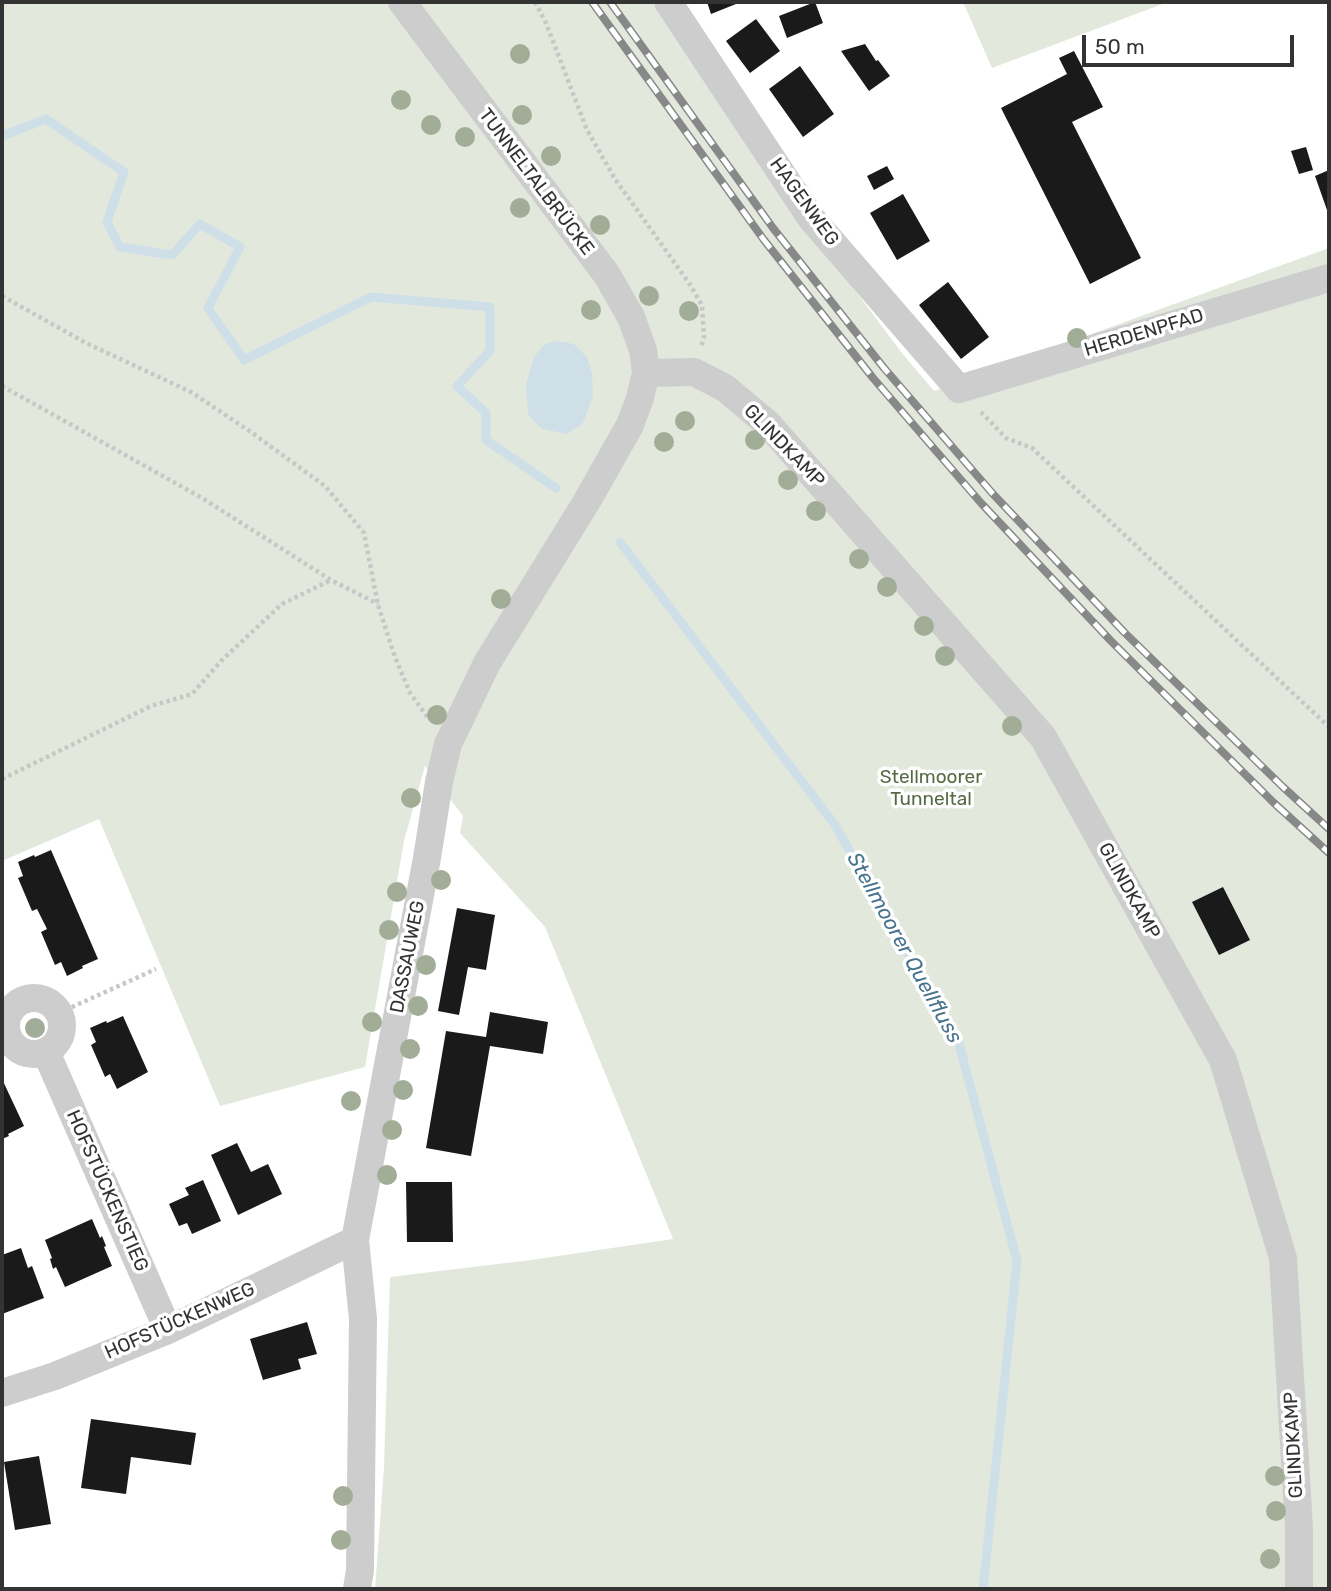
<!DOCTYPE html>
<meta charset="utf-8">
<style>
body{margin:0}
#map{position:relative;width:1331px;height:1591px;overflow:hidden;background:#fff;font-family:Rubik,sans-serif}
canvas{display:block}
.frame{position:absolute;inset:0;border:4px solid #333;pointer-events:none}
.scale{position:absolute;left:1082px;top:35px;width:212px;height:32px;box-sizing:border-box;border:4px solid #333;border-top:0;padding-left:9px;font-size:21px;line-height:24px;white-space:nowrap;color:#333;-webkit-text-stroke:5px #fff;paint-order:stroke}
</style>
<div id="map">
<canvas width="1331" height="1591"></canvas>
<div class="frame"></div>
<div class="scale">50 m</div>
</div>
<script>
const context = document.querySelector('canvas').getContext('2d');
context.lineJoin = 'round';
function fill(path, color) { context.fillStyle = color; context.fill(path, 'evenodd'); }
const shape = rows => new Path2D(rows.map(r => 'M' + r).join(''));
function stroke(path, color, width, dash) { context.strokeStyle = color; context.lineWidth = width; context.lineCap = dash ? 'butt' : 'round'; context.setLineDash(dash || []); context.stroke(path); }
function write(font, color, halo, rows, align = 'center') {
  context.font = font + ' Rubik,sans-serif'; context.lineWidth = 7; context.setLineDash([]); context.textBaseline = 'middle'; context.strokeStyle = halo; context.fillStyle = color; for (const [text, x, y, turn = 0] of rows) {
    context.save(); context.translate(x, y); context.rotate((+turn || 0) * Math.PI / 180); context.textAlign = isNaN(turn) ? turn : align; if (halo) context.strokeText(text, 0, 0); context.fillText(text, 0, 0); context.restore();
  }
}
const green = shape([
 [2,2,652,2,759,162,902,353,934,391,1329,248,1329,1589,375,1589,384,1467,390,1277,531,1260,673,1239,545,927,460,833,463,816,425,766,404,841,365,1067,220,1106,99,819,2,861],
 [963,2,1168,2,992,68]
]);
const water = shape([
 [557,341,574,344,587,357,592,373,593,396,583,423,567,434,542,429,528,414,526,384,534,357,545,344]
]);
const stream = shape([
 [2,136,46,119,124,172,107,222,120,247,172,255,200,224,240,247,208,308,244,360,371,297,490,307,490,351,457,386,486,413,486,440,556,488],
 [620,542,835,825,959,1044,1017,1261,983,1589]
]);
const building = shape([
 [707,2,741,2,711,14],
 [815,2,823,23,787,38,779,16],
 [756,19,780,51,750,73,726,41],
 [865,44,876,61,878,60,890,76,869,91,841,51],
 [1074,51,1103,107,1072,122,1141,258,1090,284,1001,108,1067,74,1059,58],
 [800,66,834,114,803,137,769,89],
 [1306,147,1313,170,1299,174,1291,151],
 [887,166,894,179,874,190,867,176],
 [1329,170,1329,210,1327,210,1315,176],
 [903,194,930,241,897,260,870,213],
 [948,282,989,337,961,359,919,305],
 [51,850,98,959,82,966,83,968,67,976,61,962,55,965,41,932,47,929,37,909,32,911,18,878,23,876,18,862,34,855,35,857],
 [1223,887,1250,940,1219,955,1192,902],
 [457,908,495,915,486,970,468,967,459,1015,438,1011],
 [490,1012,548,1022,543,1054,490,1046,471,1156,426,1148,446,1031,486,1037],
 [123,1016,148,1072,117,1089,110,1074,105,1077,91,1045,96,1042,90,1028,106,1021,107,1023],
 [2,1079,24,1126,8,1134,9,1136,2,1139],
 [237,1143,251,1172,268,1164,282,1194,238,1215,211,1155],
 [203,1180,221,1221,192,1234,187,1223,179,1226,169,1204,189,1195,185,1188],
 [406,1182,452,1182,453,1242,407,1242],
 [92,1219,100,1238,102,1236,106,1246,104,1247,112,1266,65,1287,56,1267,53,1269,50,1259,52,1258,45,1240],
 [21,1248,28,1268,32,1266,44,1298,2,1314,2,1255],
 [307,1322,317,1354,298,1359,301,1369,263,1380,250,1339],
 [91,1419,196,1433,191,1465,131,1457,126,1494,81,1488],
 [39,1456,51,1524,15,1530,4,1462]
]);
const path = shape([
 [535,2,546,23,587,130,615,179,689,283,702,305,704,337,701,348],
 [2,296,86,343,191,392,251,432,325,486,364,533,378,605,395,657,410,693,429,719],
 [2,386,202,498,331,580,378,604],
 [981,412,1006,438,1032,448,1329,727],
 [2,779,151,706,192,694,221,661,282,604,331,580],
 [59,1013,156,969]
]);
const minor = shape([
 [668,2,811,218,959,389,1329,278],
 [646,373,694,372,725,388,768,424,1043,737,1223,1060,1283,1258,1299,1529,1299,1589],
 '6 1026a28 28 0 1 1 56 0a28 28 0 1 1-56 0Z',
 [46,1052,168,1330],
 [2,1393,55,1376,168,1330,355,1240],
 [357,1589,360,1570,363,1319,355,1240,427,858,439,782,448,744,487,663,587,501,630,425,640,398,646,373,643,350,631,317,607,275,402,2]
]);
const rail = shape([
 [592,2,764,240,873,378,981,503,1111,641,1274,803,1329,853],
 [610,2,773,228,884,368,993,494,1125,633,1283,787,1329,829]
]);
const trees = [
 [520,54],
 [401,100],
 [522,115],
 [431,125],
 [465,137],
 [551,156],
 [520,208],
 [600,225],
 [649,296],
 [591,310],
 [689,311],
 [1077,338],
 [685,421],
 [755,440],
 [664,442],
 [788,480],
 [816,511],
 [859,559],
 [887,587],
 [501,599],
 [924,626],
 [945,656],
 [437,715],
 [1012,726],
 [411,798],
 [441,880],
 [397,892],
 [389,930],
 [426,965],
 [418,1006],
 [372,1022],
 [35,1028],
 [410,1049],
 [403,1090],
 [351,1101],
 [392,1130],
 [387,1175],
 [1275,1476],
 [343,1496],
 [1276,1511],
 [341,1540],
 [1270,1559]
];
const streetNames = [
 ["TUNNELTALBRÜCKE",536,182,53],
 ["HAGENWEG",804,202,54],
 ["HERDENPFAD",1144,333,-17],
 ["GLINDKAMP",784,446,46],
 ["GLINDKAMP",1129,891,61],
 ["DASSAUWEG",408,957,-79],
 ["HOFSTÜCKENSTIEG",107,1191,66],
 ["HOFSTÜCKENWEG",180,1321,-24],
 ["GLINDKAMP",1294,1445,-93]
];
const parkNames = [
 ["Stellmoorer",931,778],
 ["Tunneltal",931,800]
];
const waterNames = [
 ["Stellmoorer Quellfluss",904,948,61]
];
fill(green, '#e3e8dd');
fill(water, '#cfdfe8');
stroke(stream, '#cfdfe8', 9);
fill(building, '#1a1a1a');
stroke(path, '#c7c7c7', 4.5, [3.5, 3.5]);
stroke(minor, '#cdcdcd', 28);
stroke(rail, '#888', 8);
stroke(rail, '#fff', 5, [16]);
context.fillStyle = '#a2ad98';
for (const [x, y] of trees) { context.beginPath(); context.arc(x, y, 10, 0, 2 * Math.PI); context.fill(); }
write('19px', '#333', '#fff', streetNames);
write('19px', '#566a44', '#fff', parkNames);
write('italic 21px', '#48738d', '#fff', waterNames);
</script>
